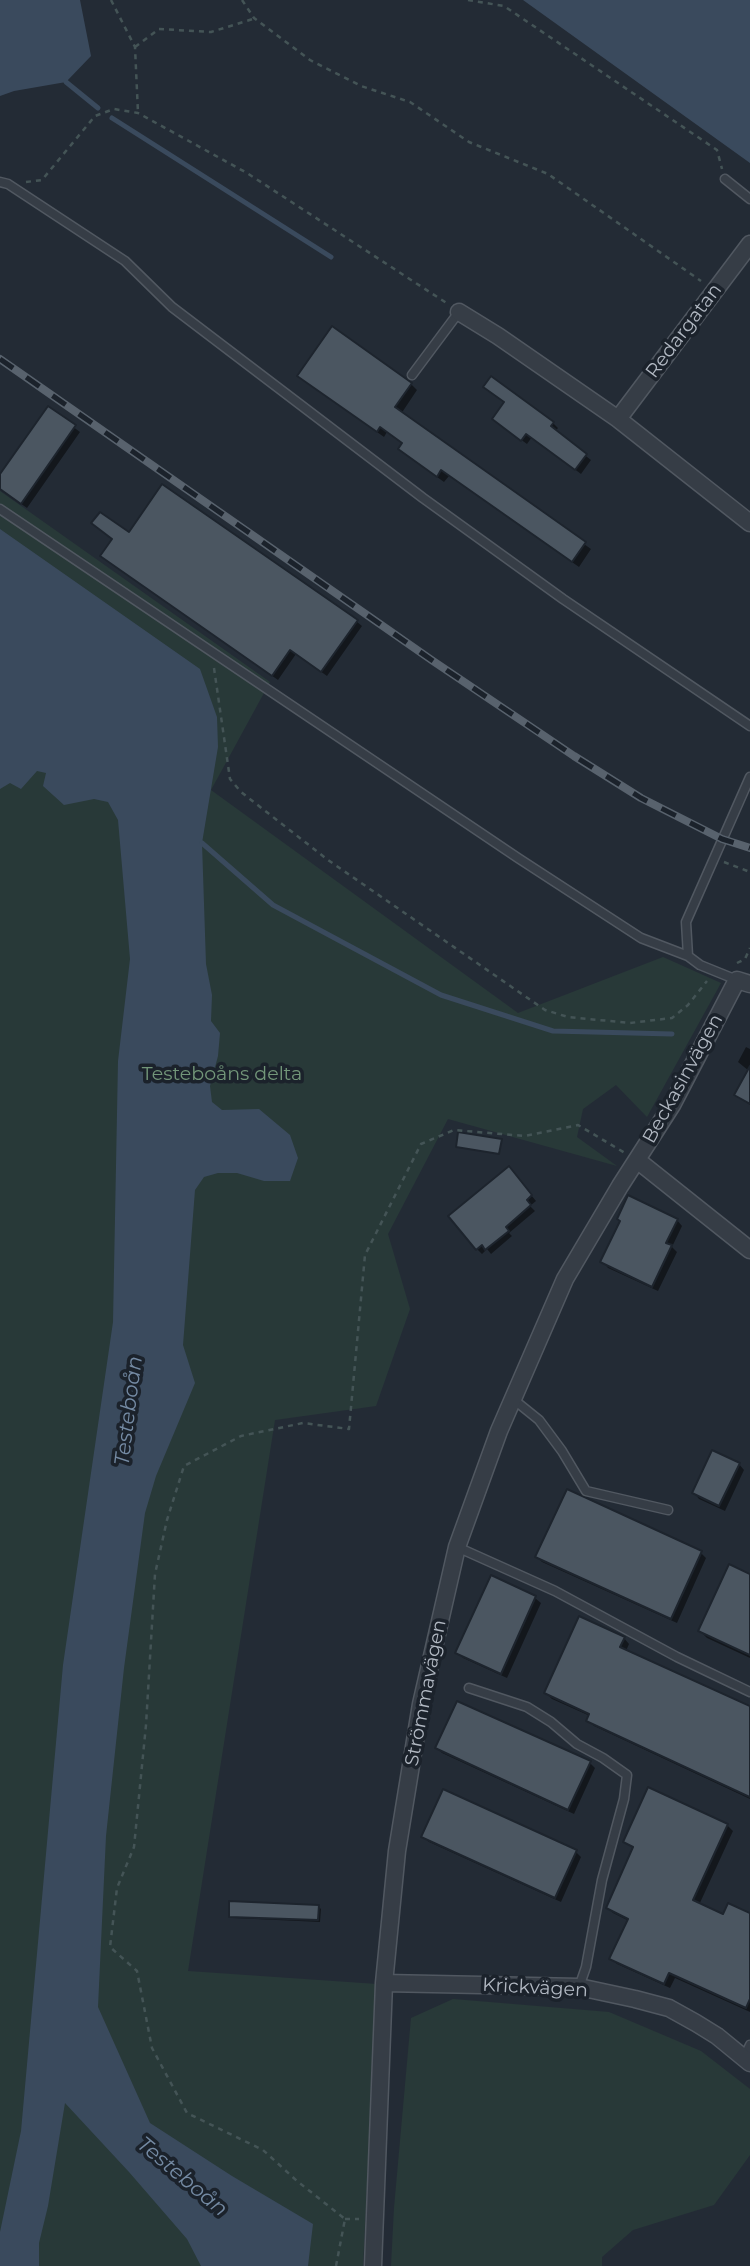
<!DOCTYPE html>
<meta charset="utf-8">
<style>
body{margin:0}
canvas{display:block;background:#232b35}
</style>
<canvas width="750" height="2266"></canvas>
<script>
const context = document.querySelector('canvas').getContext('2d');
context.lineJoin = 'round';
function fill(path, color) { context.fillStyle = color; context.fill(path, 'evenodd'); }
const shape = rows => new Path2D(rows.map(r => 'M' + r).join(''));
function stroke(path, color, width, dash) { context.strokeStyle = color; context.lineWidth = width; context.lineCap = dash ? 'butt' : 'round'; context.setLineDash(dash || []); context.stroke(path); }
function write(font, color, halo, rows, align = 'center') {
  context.font = font + ' Montserrat,sans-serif'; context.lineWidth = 7; context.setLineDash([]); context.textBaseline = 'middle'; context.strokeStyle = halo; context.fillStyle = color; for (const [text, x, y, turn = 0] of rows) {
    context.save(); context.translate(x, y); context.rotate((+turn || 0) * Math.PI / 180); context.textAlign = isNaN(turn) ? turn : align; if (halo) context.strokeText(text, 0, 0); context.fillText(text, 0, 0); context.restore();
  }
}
const green = shape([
 [0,491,270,682,211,790,518,1013,663,957,721,983,647,1117,616,1085,583,1109,577,1137,617,1166,448,1119,388,1234,410,1309,376,1406,275,1420,188,1971,377,1984,363,2266,0,2266],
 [453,1999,609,2012,701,2051,750,2089,750,2155,714,2205,633,2230,602,2257,602,2266,391,2266,394,2208,411,2018]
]);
const water = shape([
 [0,0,80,0,91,56,66,82,14,91,0,96],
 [523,0,750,0,750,163],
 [0,529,200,669,217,717,218,747,202,843,206,964,212,995,211,1021,220,1033,218,1056,210,1086,212,1102,222,1110,259,1109,290,1135,298,1158,290,1181,264,1181,237,1173,218,1173,204,1177,195,1190,183,1345,195,1383,156,1476,145,1513,124,1668,106,1836,98,2007,150,2123,232,2176,313,2224,308,2266,201,2266,187,2239,129,2172,65,2103,48,2206,39,2243,39,2266,0,2266,0,2232,21,2131,63,1665,113,1322,118,1061,130,959,118,820,108,802,94,799,64,805,43,786,46,773,37,771,21,789,10,783,0,789]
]);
const shadow = shape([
 [306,382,411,384,417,390,401,414,591,549,579,567,449,476,444,482,406,455,400,449,404,444,387,432,384,437],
 [506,403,553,423,558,428,555,432,591,460,581,474,532,437,527,444,499,424],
 [48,408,80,432,27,508,0,489,0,477],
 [129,535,356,621,362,626,327,676,296,654,278,680,102,556,113,540],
 [746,1047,750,1049,750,1105,736,1095,749,1071,738,1062],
 [513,1173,536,1201,530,1206,535,1211,509,1233,512,1236,491,1254,487,1249,482,1254,477,1249],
 [677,1220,682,1226,672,1247,677,1252,658,1291,608,1268,603,1262],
 [739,1464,744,1470,725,1511,699,1499,694,1493],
 [701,1553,706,1558,677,1623,542,1562,537,1557],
 [750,1576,750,1658,707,1638,700,1631],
 [492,1578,535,1598,541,1603,507,1678,463,1658,458,1652],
 [624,1638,629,1644,626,1651,750,1708,750,1799,594,1726,588,1721,590,1716,552,1699,546,1693],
 [437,1748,590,1763,595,1768,574,1814,442,1753],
 [727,1825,733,1831,699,1905,724,1916,750,1915,750,2012,675,1978,670,1988,617,1964,611,1959,629,1921,613,1913,608,1908,634,1849,625,1841],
 [423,1837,576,1852,581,1857,561,1902,429,1842],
 [318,1906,321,1909,320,1922,233,1918,230,1916]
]);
const stream = shape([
 [66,82,98,108],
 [112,118,331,257],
 [202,843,273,905,441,995,553,1031,672,1034]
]);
const building = shape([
 [332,326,412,383,395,407,586,542,572,562,441,470,437,477,398,449,402,443,380,427,377,432,297,376,332,326],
 [491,376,554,422,551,426,587,454,575,470,526,434,521,441,492,419,504,402,483,387,491,376],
 [48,406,76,425,21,504,0,489,0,474,48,406],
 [162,484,358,620,321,672,290,650,272,676,100,556,112,539,91,523,100,512,129,532,162,484],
 [750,1066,750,1104,734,1095,750,1066],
 [458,1132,502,1139,499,1154,456,1147,458,1132],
 [509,1166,532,1195,527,1200,531,1205,506,1227,509,1231,485,1250,482,1245,476,1250,448,1216,509,1166],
 [628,1195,678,1219,666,1243,672,1245,652,1287,600,1262,620,1221,617,1219,628,1195],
 [712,1450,740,1463,719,1506,692,1493,712,1450],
 [567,1489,702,1551,671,1619,535,1557,567,1489],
 [729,1564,750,1574,750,1655,698,1631,729,1564],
 [491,1575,536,1596,501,1674,455,1653,491,1575],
 [579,1616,625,1637,620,1647,750,1706,750,1797,586,1721,589,1714,544,1693,579,1616],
 [457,1701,591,1761,568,1810,435,1748,457,1701],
 [648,1787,728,1824,693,1900,723,1914,728,1903,750,1913,750,1999,746,2008,669,1973,664,1984,609,1959,628,1919,606,1908,633,1847,623,1842,648,1787],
 [443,1789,577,1850,555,1898,421,1837,443,1789],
 [229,1901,319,1905,318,1920,229,1917,229,1901]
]);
const path = shape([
 [111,0,135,47,138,113],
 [242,0,254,18,310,60,361,86,410,102,469,142,548,174,701,281],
 [468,0,504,6,717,150,722,169],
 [135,47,159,29,211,32,253,19],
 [26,182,42,180,95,116,114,109,138,113,247,173,448,304],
 [214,668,230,779,241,792,328,860,545,1010,568,1017,630,1023,672,1018,688,1005,707,981],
 [724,862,750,872],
 [737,963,745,959,750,948],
 [345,2219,359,2219],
 [336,2266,345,2219,297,2181,263,2150,187,2113,152,2048,137,1971,110,1947,117,1888,134,1847,146,1725,155,1574,167,1520,184,1466,241,1436,303,1423,349,1429,365,1255,421,1144,454,1130,525,1136,578,1125,625,1153]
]);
const service = shape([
 [725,179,750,199],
 [0,182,8,184,125,261,172,307,423,498,563,599,750,726],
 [412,375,459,312],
 [0,509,518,858,641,938,688,956,700,965,737,980],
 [688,956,686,922,750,777],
 [513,1399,539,1420,562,1451,586,1491,668,1510],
 [457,1547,555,1591,677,1657,750,1692],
 [469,1688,527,1707,551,1722,577,1744,603,1758,627,1775,624,1799,602,1880,586,1967,579,1987],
 [744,2058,750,2045]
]);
const minor = shape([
 [459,312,498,336,618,419,750,523],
 [618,419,750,244],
 [637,1160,750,1250],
 [384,1983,579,1987,635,1999,669,2008,696,2023,717,2036,750,2063],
 [373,2266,384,1983,397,1851,421,1704,457,1547,499,1431,565,1279,620,1186,672,1105,737,980,750,984]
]);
const rail = shape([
 [0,359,433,661,574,756,641,798,722,839,750,848]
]);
const streetNames = [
 ["Redargatan",684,331,-53],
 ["Beckasinvägen",683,1079,-61],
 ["Strömmavägen",426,1693,-79],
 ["Krickvägen",535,1988,3]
];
const parkNames = [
 ["Testeboåns delta",222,1074]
];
const waterNames = [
 ["Testeboån",129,1411,-83],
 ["Testeboån",182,2177,40]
];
fill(green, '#283938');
fill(water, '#3a4a5d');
fill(shadow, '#0007');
stroke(stream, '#3a4a5d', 5);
fill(building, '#4b5661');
stroke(building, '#1d242d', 2);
stroke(service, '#515861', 11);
stroke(minor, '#515861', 19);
stroke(path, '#445456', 2.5, [5, 5]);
stroke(service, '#363d46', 8);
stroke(minor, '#363d46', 16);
stroke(rail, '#58626d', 8);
stroke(rail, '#1b222b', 5, [16]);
write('19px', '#b1b8c2', '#1b222b', streetNames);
write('19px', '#729679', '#1b222b', parkNames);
write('italic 21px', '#748aa3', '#1b222b', waterNames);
</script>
